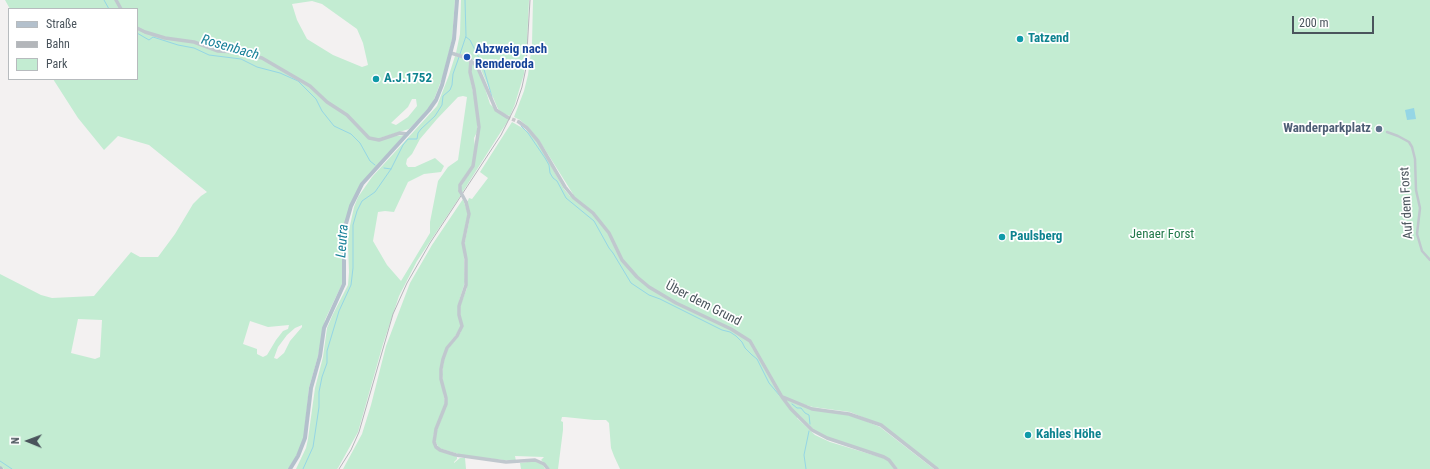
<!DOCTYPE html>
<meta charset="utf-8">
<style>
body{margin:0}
#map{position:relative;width:1430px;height:469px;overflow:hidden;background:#f3f1f1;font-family:"Roboto Condensed",sans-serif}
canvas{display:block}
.legend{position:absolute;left:8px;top:8px;width:130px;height:72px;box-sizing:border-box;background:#fff;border:1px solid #b7bbbe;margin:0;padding:5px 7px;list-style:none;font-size:12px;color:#4a545c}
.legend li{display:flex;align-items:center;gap:8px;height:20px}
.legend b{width:20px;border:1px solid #b7bbbe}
.north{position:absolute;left:8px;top:421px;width:40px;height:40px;-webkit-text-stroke:3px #fff;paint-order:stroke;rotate:271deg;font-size:11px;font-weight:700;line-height:16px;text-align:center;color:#4a545c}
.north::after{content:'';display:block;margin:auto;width:14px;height:18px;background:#4a545c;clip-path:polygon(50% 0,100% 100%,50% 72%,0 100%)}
.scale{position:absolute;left:1292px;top:16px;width:82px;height:18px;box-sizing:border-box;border:2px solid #4a545c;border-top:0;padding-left:5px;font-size:12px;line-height:14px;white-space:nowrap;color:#4a545c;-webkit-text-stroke:3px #fff;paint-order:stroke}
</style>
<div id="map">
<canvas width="1430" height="469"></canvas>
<ul class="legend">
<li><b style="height:5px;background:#b3c0cc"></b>Straße</li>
<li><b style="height:5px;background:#b3b6ba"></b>Bahn</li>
<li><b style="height:11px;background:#c3ecd2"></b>Park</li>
</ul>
<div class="north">N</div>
<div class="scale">200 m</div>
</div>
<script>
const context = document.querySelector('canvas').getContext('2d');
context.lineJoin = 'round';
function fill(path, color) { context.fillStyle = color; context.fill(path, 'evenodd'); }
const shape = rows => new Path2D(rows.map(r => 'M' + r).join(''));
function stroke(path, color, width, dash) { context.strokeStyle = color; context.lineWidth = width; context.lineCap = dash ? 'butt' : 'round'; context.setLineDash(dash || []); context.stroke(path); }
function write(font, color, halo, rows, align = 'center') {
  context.font = font + ' "Roboto Condensed",sans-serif'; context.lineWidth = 3.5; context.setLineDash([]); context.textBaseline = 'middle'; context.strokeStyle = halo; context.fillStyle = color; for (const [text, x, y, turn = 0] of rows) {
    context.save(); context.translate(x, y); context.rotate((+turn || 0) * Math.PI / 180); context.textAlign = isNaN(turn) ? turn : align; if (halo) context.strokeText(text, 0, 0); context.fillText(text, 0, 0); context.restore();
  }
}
const green = shape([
 [5,0,455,0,452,40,443,76,433,102,428,109,409,129,380,138,404,135,362,183,347,215,342,284,325,320,318,356,309,388,304,437,297,455,288,469,4,469,0,466,0,274,41,295,52,298,94,296,131,252,140,257,158,257,175,234,193,204,201,196,207,192,149,145,118,136,104,150,78,118,53,79,137,79,137,9,10,9],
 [312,1,322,4,357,29,363,43,368,65,362,67,333,55,307,39,297,20,292,4],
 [412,99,416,99,417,106,408,117,396,125,391,123,408,107],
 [78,319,102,320,100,357,95,359,71,353],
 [250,321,268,327,289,325,288,329,283,331,276,340,267,355,263,357,257,354,257,349,243,344],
 [302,325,302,327,290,341,284,353,277,359,274,358,278,347,287,335,295,328],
 [461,0,529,0,527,43,524,74,515,104,510,116,504,114,498,109,479,65,471,58,456,53,460,34],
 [533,0,1430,0,1430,469,938,469,882,425,850,412,813,407,802,404,801,405,849,414,880,427,934,469,898,469,890,460,817,433,798,415,797,418,815,435,830,442,883,458,889,461,895,469,620,469,614,456,611,448,609,423,606,420,594,420,565,417,562,417,561,421,563,422,563,430,558,469,550,469,541,460,544,457,515,456,516,461,513,461,465,456,439,448,435,441,436,433,446,407,442,374,444,359,448,349,461,332,460,306,467,288,464,246,470,217,467,203,469,198,472,199,488,178,480,172,512,122,526,130,537,141,564,189,570,196,573,194,539,140,528,127,520,120,514,117,524,91,528,75,532,44],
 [455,56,467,59,469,62,469,72,477,113,477,132,474,138,475,146,472,166,459,185,461,195,417,261,399,296,383,344,358,432,338,468,337,469,296,469,306,448,308,439,315,388,323,357,327,328,333,314,348,285,349,272,348,245,348,235,354,207,358,197,372,177,437,106,449,75],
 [463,96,467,97,458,160,448,167,438,181,430,222,430,233,401,281,387,265,373,241,378,212,385,211,394,212,408,182,424,174,441,172,444,166,435,158,415,167,408,167,406,164,407,159,412,154,420,139,437,119,458,97],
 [470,63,476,66,482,79,490,104,498,112,509,119,462,193,460,188,472,169,479,127],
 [463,199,468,214,463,236,465,282,459,301,461,326,456,335,451,341,440,369,445,404,435,429,433,438,435,448,457,457,457,459,454,462,454,463,460,458,465,458,466,469,343,469,362,434,371,405,386,346,410,283,432,245],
 [534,461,543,465,545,469,521,469,520,463]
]);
const water = shape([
 [1414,108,1416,119,1407,120,1405,110]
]);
const stream = shape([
 [104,0,109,9],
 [137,33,149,40,153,37,178,45,194,48,209,55,241,59,257,67,280,73,298,81,316,99,322,111,334,126,351,134,360,143,370,161,375,165],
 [466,37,470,40,483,66,492,97],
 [460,54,466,36,465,0],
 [521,126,528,133,545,158,549,165,550,173,553,178,557,181,566,198,594,221,609,248,613,253,631,283,649,295,660,299,722,330,730,332,736,336,742,342,745,348,752,355,757,359,769,383,780,396],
 [384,168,391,169],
 [792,404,797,408,801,408,805,413,809,415,810,424],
 [0,461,12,469],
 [303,469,313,447,319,407,319,392,322,377,327,363,327,351,339,311,351,285,353,268,353,225,357,211,362,201,375,192,391,169,403,145,408,139,417,139,418,133,421,129,435,116,442,105,443,96,450,90,452,85,453,74,459,57],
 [806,469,804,455,809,431]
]);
const tertiaryTunnel = shape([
 [507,117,519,122]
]);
const minor = shape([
 [1387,132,1398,136,1409,142,1412,147,1415,159,1416,190,1420,208,1417,234,1422,251,1430,260]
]);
const tertiary = shape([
 [116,0,121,9],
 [137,28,145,32,165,38,194,42,218,51,237,52,262,58,310,86,327,102,347,115,369,138,379,140,400,133,407,134],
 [451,53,467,58,477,66,496,110,507,117],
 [519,122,527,128,538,141,565,187,574,198,593,213,609,233,622,260,637,277,649,287,676,303,731,329,750,341,782,397,791,409,812,430,827,438,884,457,889,460,896,469],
 [460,191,460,185,473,166,479,127,474,89,470,72,471,60],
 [466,202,469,214,463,243,466,259,466,285,459,306,459,315,462,326,457,336,447,348,443,359,441,369,441,379,446,398,446,404,436,429,434,442,436,447,440,450,456,455,506,462,535,460,544,464,548,469],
 [783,397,812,409,849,414,881,425,937,469]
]);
const primary = shape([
 [0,468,1,469],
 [290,469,298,456,305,438,311,388,320,356,324,328,344,284,344,235,345,227,351,206,362,184,429,110,436,100,442,85,454,39,457,0]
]);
const rail = shape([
 [339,469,351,450,359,432,393,314,407,283,430,243,501,135,516,105,522,87,526,68,530,0]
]);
const tertiaryBridge = shape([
 [460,191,466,202]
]);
const markers = [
 [1020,39,4,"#0f9aa8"],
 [467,57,4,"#1a4fb4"],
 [376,79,4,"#0f9aa8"],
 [1379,129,4,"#5c6f8a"],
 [1002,237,4,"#0f9aa8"],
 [1028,435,4,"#0f9aa8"]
];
const cultureNames = [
 ["Tatzend",1028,39],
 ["A.J.1752",384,79],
 ["Paulsberg",1010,237],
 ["Kahles Höhe",1036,435]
];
const transitNames = [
 ["Abzweig nach",475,50],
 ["Remderoda",475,65]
];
const serviceNames = [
 ["Wanderparkplatz",1371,129]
];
const streetNames = [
 ["Auf dem Forst",1407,203,-93],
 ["Über dem Grund",703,304,27]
];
const parkNames = [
 ["Jenaer Forst",1162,235]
];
const waterNames = [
 ["Rosenbach",230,48,16],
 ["Leutra",343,241,-86]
];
fill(green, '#c3ecd2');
fill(water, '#95d6e5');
stroke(stream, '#95d6e5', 1);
stroke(tertiaryTunnel, '#c9cacc', 3.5, [3.5, 2]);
stroke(minor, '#c0c8ce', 2.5);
stroke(tertiary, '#c0c8ce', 3.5);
stroke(primary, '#b3c0cc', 4);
stroke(rail, '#b3b6ba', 1);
stroke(tertiaryBridge, '#c0c8ce', 3.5);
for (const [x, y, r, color] of markers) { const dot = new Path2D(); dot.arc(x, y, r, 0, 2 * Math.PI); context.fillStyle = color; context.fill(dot); stroke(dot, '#fff', 1.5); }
write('bold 13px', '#0d838f', '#fff', cultureNames, 'left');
write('bold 13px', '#164399', '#fff', transitNames, 'left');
write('bold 13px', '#4e5e75', '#fff', serviceNames, 'right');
write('13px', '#4a545c', '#fff', streetNames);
write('13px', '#207849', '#fff', parkNames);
write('italic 14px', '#198199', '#fff', waterNames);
</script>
